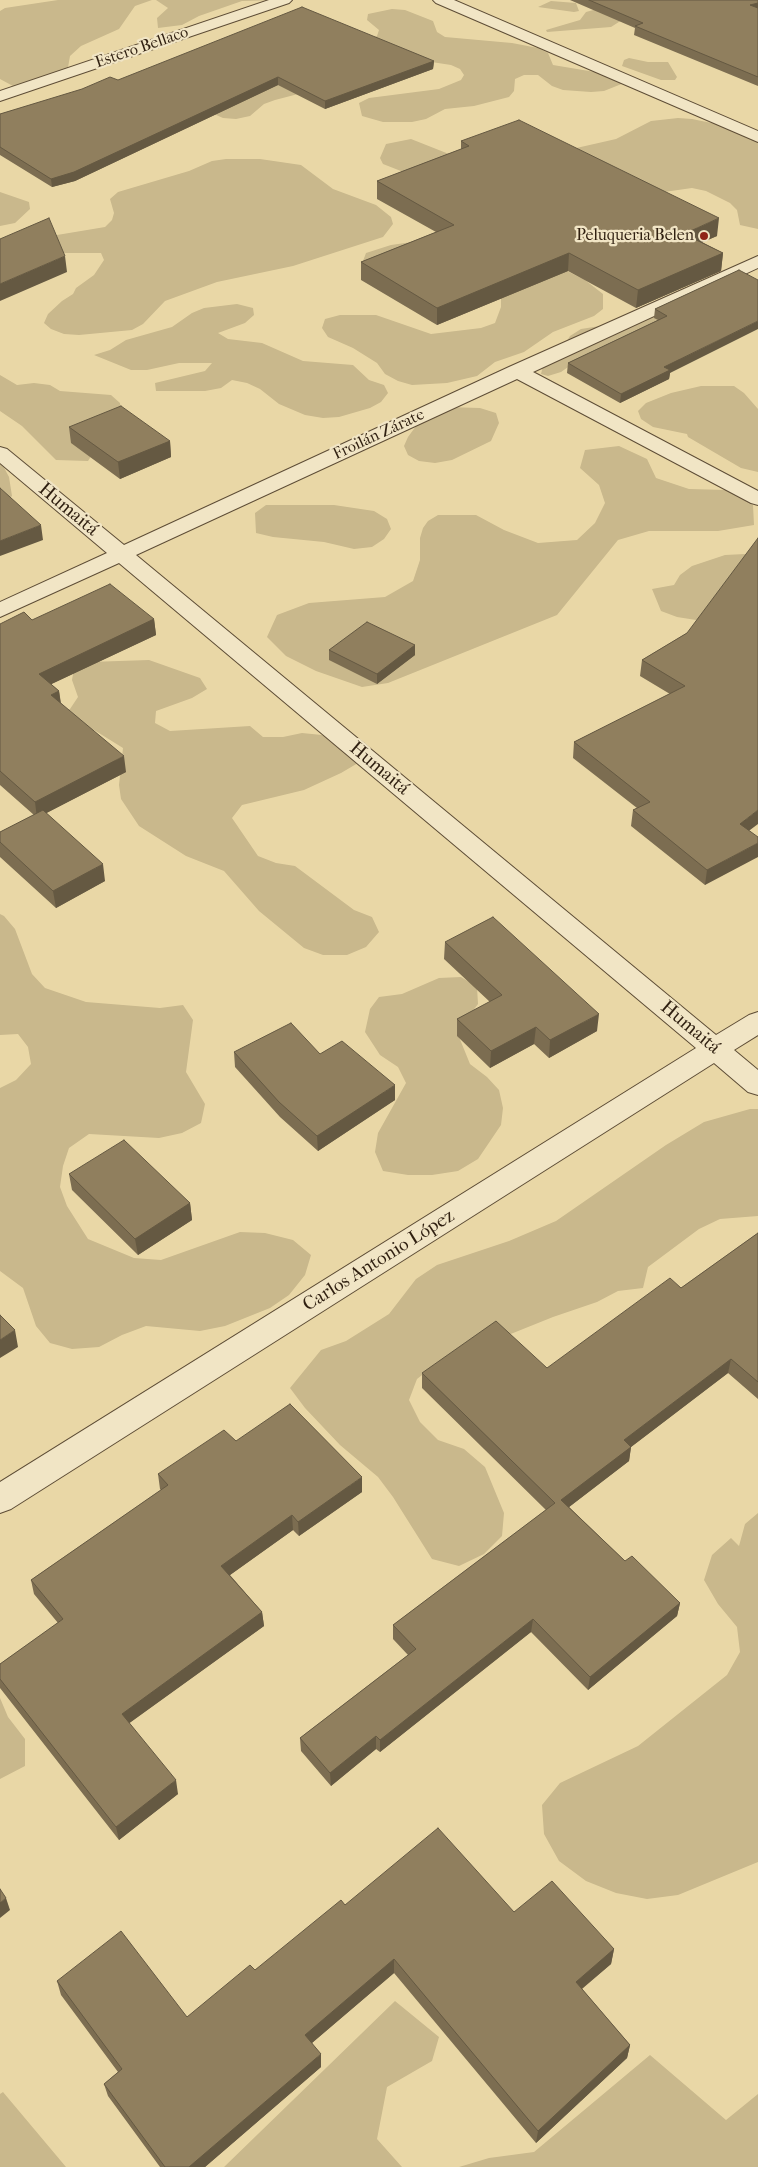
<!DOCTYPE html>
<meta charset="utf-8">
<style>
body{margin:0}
canvas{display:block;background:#e9d7a6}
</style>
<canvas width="758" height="2167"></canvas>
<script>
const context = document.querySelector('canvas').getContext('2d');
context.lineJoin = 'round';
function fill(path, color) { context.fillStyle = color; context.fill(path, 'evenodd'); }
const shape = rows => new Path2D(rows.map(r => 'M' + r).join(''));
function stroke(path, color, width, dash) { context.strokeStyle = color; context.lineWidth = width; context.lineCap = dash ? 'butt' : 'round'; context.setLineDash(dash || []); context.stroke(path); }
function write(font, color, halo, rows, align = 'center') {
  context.font = font + ' "IM FELL French Canon",serif'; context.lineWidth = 4.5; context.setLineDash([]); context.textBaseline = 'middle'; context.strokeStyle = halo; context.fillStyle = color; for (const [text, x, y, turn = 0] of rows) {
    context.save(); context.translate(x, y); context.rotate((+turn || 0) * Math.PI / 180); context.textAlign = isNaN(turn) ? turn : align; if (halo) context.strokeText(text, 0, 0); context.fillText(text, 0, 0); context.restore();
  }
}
const green = shape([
 [58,0,152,0,135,6,119,29,81,46,70,56,66,79,13,86,0,79,0,11,5,8],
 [156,0,275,0,242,1,199,16,182,25,158,28,157,18,168,8],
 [551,1,576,3,579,11,574,12,538,7],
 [392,9,405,10,433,21,437,32,445,37,512,43,538,48,548,53,553,65,607,74,624,83,604,91,591,92,563,90,552,86,538,75,524,75,515,79,514,91,509,97,474,106,445,109,426,119,412,122,383,122,362,116,359,103,369,98,439,89,461,80,464,75,460,69,451,65,425,61,275,100,264,104,250,116,236,119,223,118,214,114,377,36,379,30,367,20,368,14],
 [597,9,622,20,611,27,547,32,546,30,580,20,586,12],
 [629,58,648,62,668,62,677,77,675,80,661,80,622,66,624,60],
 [678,118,692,119,736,128,758,143,758,229,740,225,737,210,730,203,706,191,692,188,664,192,406,173,383,164,380,158,386,144,411,139,454,156,550,154,616,139,651,121],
 [226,159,260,159,301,165,333,189,376,205,391,217,393,224,383,237,293,266,217,282,165,301,143,324,132,330,79,335,64,334,51,329,44,323,48,314,62,301,73,294,76,288,94,275,104,260,101,253,24,253,45,237,105,227,112,220,114,213,110,199,118,192,189,171,212,161],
 [0,192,29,202,30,209,15,223,0,226],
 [419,241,561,268,585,280,603,294,603,309,594,316,553,332,524,352,495,362,477,376,447,383,412,385,398,381,385,374,377,363,353,348,328,337,322,328,325,319,340,315,376,315,431,334,481,328,495,323,501,307,501,299,495,291,375,266,363,261,366,253,391,245],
 [237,304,253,308,254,315,245,323,218,333,228,339,262,343,303,361,353,365,369,380,384,385,388,393,381,402,370,408,339,417,323,418,305,415,279,404,260,389,247,383,232,380,221,388,205,391,156,391,155,383,205,371,212,363,179,363,147,370,131,370,94,355,110,350,126,340,172,327,192,313,204,308],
 [671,310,676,329,603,346,581,358,561,372,548,376,541,374,543,366,560,352,570,336,581,329,644,319],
 [0,375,17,385,34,383,50,385,60,391,111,395,120,403,121,411,88,461,56,460,22,426,0,411],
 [701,386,734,386,744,393,758,409,758,472,741,468,688,437,687,434,653,427,641,419,638,411,646,403,671,393],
 [446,407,480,408,496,413,499,423,491,441,452,460,435,463,419,461,408,455,404,446,408,437,422,418],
 [619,446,647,459,656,478,689,489,727,490,753,505,754,525,718,531,649,531,618,540,557,615,388,683,362,687,316,671,286,656,267,637,277,615,309,603,385,597,413,581,420,560,420,538,423,528,428,521,438,515,476,515,504,530,538,543,577,540,595,523,605,503,599,485,580,468,585,450],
 [0,460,9,477,12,496,3,505,0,506],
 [266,505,334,505,374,511,387,519,391,529,384,539,372,547,354,549,324,542,273,537,256,533,255,513],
 [745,554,749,565,714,615,696,620,677,617,661,611,652,589,674,585,680,575,692,566,725,555],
 [149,660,200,678,207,689,192,698,156,711,155,723,170,731,250,726,263,737,283,737,302,733,322,735,354,751,358,763,341,773,304,790,242,805,232,818,258,856,276,863,295,866,354,910,372,917,379,932,366,947,347,955,323,955,304,948,259,911,224,871,186,856,139,826,121,799,119,785,123,748,94,730,35,721,70,709,78,697,72,680,74,668,89,662],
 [0,914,4,916,15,929,32,974,45,988,86,1002,160,1008,183,1005,193,1020,186,1072,205,1104,201,1123,182,1133,159,1138,89,1134,69,1148,63,1166,60,1187,67,1206,88,1239,134,1258,161,1260,240,1232,265,1233,293,1240,311,1255,305,1275,289,1295,270,1308,225,1326,200,1331,146,1326,122,1335,99,1347,72,1349,50,1343,36,1326,23,1288,0,1271,0,1088,16,1080,31,1064,28,1047,18,1034,0,1035],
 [461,977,477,987,478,1004,457,1032,470,1064,487,1077,499,1090,503,1108,501,1125,478,1159,458,1171,432,1175,408,1175,383,1171,375,1152,378,1133,406,1083,398,1067,380,1055,365,1032,370,1009,379,997,402,994,439,978],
 [750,1109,758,1109,758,1216,720,1219,699,1229,648,1267,643,1288,618,1291,597,1302,553,1317,436,1364,417,1379,409,1400,420,1422,438,1440,464,1449,485,1467,504,1513,502,1536,484,1554,459,1566,432,1559,393,1497,378,1477,340,1445,305,1408,290,1388,321,1350,346,1341,389,1314,416,1279,437,1265,509,1241,556,1221,666,1145,704,1122],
 [758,1513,758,1862,678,1895,647,1899,616,1893,586,1881,559,1861,544,1834,542,1805,560,1783,638,1746,727,1675,740,1652,737,1627,718,1604,704,1580,712,1555,731,1538,739,1546,745,1524],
 [0,1698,8,1717,25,1739,25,1766,0,1779],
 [395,2001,439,2037,432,2061,387,2087,377,2139,402,2167,224,2167],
 [650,2055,726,2120,758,2094,758,2167,459,2167,489,2158,534,2152],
 [3,2092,66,2167,0,2167,0,2094]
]);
const minor = shape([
 [269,0,292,0,289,3,0,101,0,91,269,0],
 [433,0,454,0,758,131,758,142,436,3,433,0],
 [758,256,758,268,533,372,758,491,758,505,751,503,517,379,136,555,716,1035,749,1015,758,1012,758,1035,734,1050,758,1070,758,1095,748,1092,714,1063,11,1509,0,1513,0,1482,696,1048,119,563,0,617,0,602,107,553,0,463,0,447,7,449,124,545,509,367,758,256]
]);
const wall = shape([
 [570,0,758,0,758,86,634,35,635,28],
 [434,61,433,69,325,109,278,85,75,181,52,187,0,155,0,114,118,80],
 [461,141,717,236,702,242,723,253,721,271,636,308,568,271,437,325,361,280,361,262,436,232,377,199,377,181,461,149],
 [739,270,670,373,669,379,620,403,567,373,568,363,658,320,654,318,655,309],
 [69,427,170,441,171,457,120,479,71,443],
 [154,619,156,635,51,684,59,691,61,703,126,772,46,813,105,881,56,908,0,857,0,832,34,815,0,785,0,624],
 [687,633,749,831,705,885,631,826,633,810,637,808,573,758,574,742,670,694,640,676,642,660],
 [415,645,415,655,377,684,329,660,329,650],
 [445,942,597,1031,549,1058,534,1044,490,1068,457,1036,457,1019,490,1002,444,959],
 [234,1052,320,1054,395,1100,318,1151,280,1117,235,1067],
 [69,1174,190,1203,192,1220,138,1255,72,1190],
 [758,1233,758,1399,728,1373,631,1447,629,1461,569,1507,625,1561,680,1603,677,1616,588,1690,531,1632,380,1752,376,1749,331,1786,301,1751,300,1738,408,1655,393,1639,393,1625,546,1510,422,1388,422,1373,547,1368,681,1288],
 [236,1441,362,1492,299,1536,293,1530,230,1575,262,1612,264,1626,129,1723,178,1794,119,1840,0,1688,0,1664,58,1623,34,1594,31,1580,161,1490,160,1489,158,1474],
 [345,1905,514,1912,614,1949,611,1964,582,1989,630,2045,627,2058,536,2143,394,1973,312,2043,321,2067,205,2167,160,2167,108,2096,104,2084,118,2072,61,1995,57,1981,187,2017,255,1970]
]);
const shadedWall = shape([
 [758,3,758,10,750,5],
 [434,61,433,69,325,109,325,101],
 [278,77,278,85,75,181,52,187,51,179],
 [719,218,717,236,683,251,684,234],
 [569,253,568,271,437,325,437,308],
 [723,253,721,271,636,308,638,290],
 [65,256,67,272,0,301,0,284],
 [758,321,758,329,670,373,669,379,620,403,621,394,664,367],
 [170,441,171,457,120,479,118,462],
 [41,525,43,540,0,556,0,541],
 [154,619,156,635,41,689,39,674],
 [415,645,415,655,377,684,377,674],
 [59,691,61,707,51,695],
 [124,756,126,772,37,818,35,802],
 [758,810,758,824,738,839,740,824],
 [758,843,758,857,705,885,707,870],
 [103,864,105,881,56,908,53,891],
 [599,1014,597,1031,549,1058,550,1040],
 [536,1027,534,1044,490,1068,491,1051],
 [395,1085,395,1100,318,1151,317,1136],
 [190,1203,192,1220,138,1255,135,1239],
 [15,1330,18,1347,0,1358,0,1340],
 [731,1359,728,1373,631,1447,629,1461,560,1514,561,1500,624,1440],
 [362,1477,362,1492,299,1536,298,1522],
 [292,1515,293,1530,223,1580,221,1566],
 [680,1603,677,1616,588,1690,590,1677],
 [262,1612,264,1626,124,1727,122,1714],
 [533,1619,531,1632,380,1752,380,1740],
 [376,1736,376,1749,331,1786,330,1773],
 [176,1780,178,1794,119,1840,116,1827],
 [6,1898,10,1910,0,1918,0,1903],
 [614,1949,611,1964,573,1996,576,1982],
 [394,1959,394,1973,306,2048,305,2035],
 [630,2045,627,2058,536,2143,538,2131],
 [321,2054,321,2067,205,2167,189,2167]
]);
const building = shape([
 [589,0,758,0,758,3,750,5,758,8,758,77,635,26,643,23,589,0],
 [302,7,434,61,325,101,278,77,74,172,51,179,0,147,0,114,82,89,110,77,118,80,302,7],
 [519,120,719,218,684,234,723,253,638,290,569,253,437,308,361,262,454,225,377,181,469,146,461,141,519,120],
 [49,218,65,256,0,284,0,239,49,218],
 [739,270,758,280,758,321,664,367,670,370,621,394,568,363,667,316,655,309,739,270],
 [121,406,170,441,118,462,69,427,121,406],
 [0,488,41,525,0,541,0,488],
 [758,538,758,810,740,824,758,837,758,843,707,870,633,810,650,802,574,742,685,686,642,660,687,633,758,538],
 [110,584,154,619,39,674,59,691,51,695,124,756,35,802,0,771,0,624,24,612,32,620,110,584],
 [367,622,415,645,377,674,329,650,367,622],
 [43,810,103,864,53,891,0,842,0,832,43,810],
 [493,917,599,1014,550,1040,536,1027,491,1051,457,1019,502,995,445,942,493,917],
 [291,1023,320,1054,342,1041,395,1085,317,1136,279,1102,234,1052,291,1023],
 [124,1140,190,1203,135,1239,69,1174,124,1140],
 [758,1233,758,1382,731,1359,624,1440,631,1447,561,1500,625,1561,632,1556,680,1603,590,1677,533,1619,380,1740,376,1736,330,1773,300,1738,416,1649,393,1625,555,1503,422,1373,496,1321,547,1368,670,1278,681,1288,758,1233],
 [0,1315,15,1330,0,1340,0,1315],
 [290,1404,362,1477,298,1522,292,1515,221,1566,262,1612,122,1714,176,1780,116,1827,0,1679,0,1664,63,1619,31,1580,168,1485,158,1474,224,1430,236,1441,290,1404],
 [438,1828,514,1912,552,1881,614,1949,576,1982,630,2045,538,2131,394,1959,305,2035,321,2054,189,2167,165,2167,104,2084,122,2069,57,1981,121,1931,187,2017,250,1965,255,1970,341,1900,345,1905,438,1828],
 [0,1889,6,1898,0,1903,0,1889]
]);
const markers = [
 [704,236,5,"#8f2418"]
];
const farStreetnames = [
 ["Estero Bellaco",142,48,-19],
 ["Froilán Zárate",379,435,-25]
];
const farPoinames = [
 ["Peluqueria Belen",694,236]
];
const streetNames = [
 ["Humaitá",68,510,40],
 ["Humaitá",379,769,40],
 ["Humaitá",690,1028,40],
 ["Carlos Antonio López",379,1261,-32]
];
fill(green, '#c9b88c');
stroke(minor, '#5e4d36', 2);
fill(minor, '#f1e5c5');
fill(wall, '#7c6d51');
fill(shadedWall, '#655942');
fill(building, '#907f5e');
stroke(building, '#655942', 1);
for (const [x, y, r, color] of markers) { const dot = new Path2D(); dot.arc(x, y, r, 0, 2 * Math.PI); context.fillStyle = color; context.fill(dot); stroke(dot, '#f1e5c5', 2); }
write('16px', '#2f1f10', '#f1e5c5', farStreetnames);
write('16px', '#2f1f10', '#f1e5c5', farPoinames, 'right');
write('19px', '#2f1f10', '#f1e5c5', streetNames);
</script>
